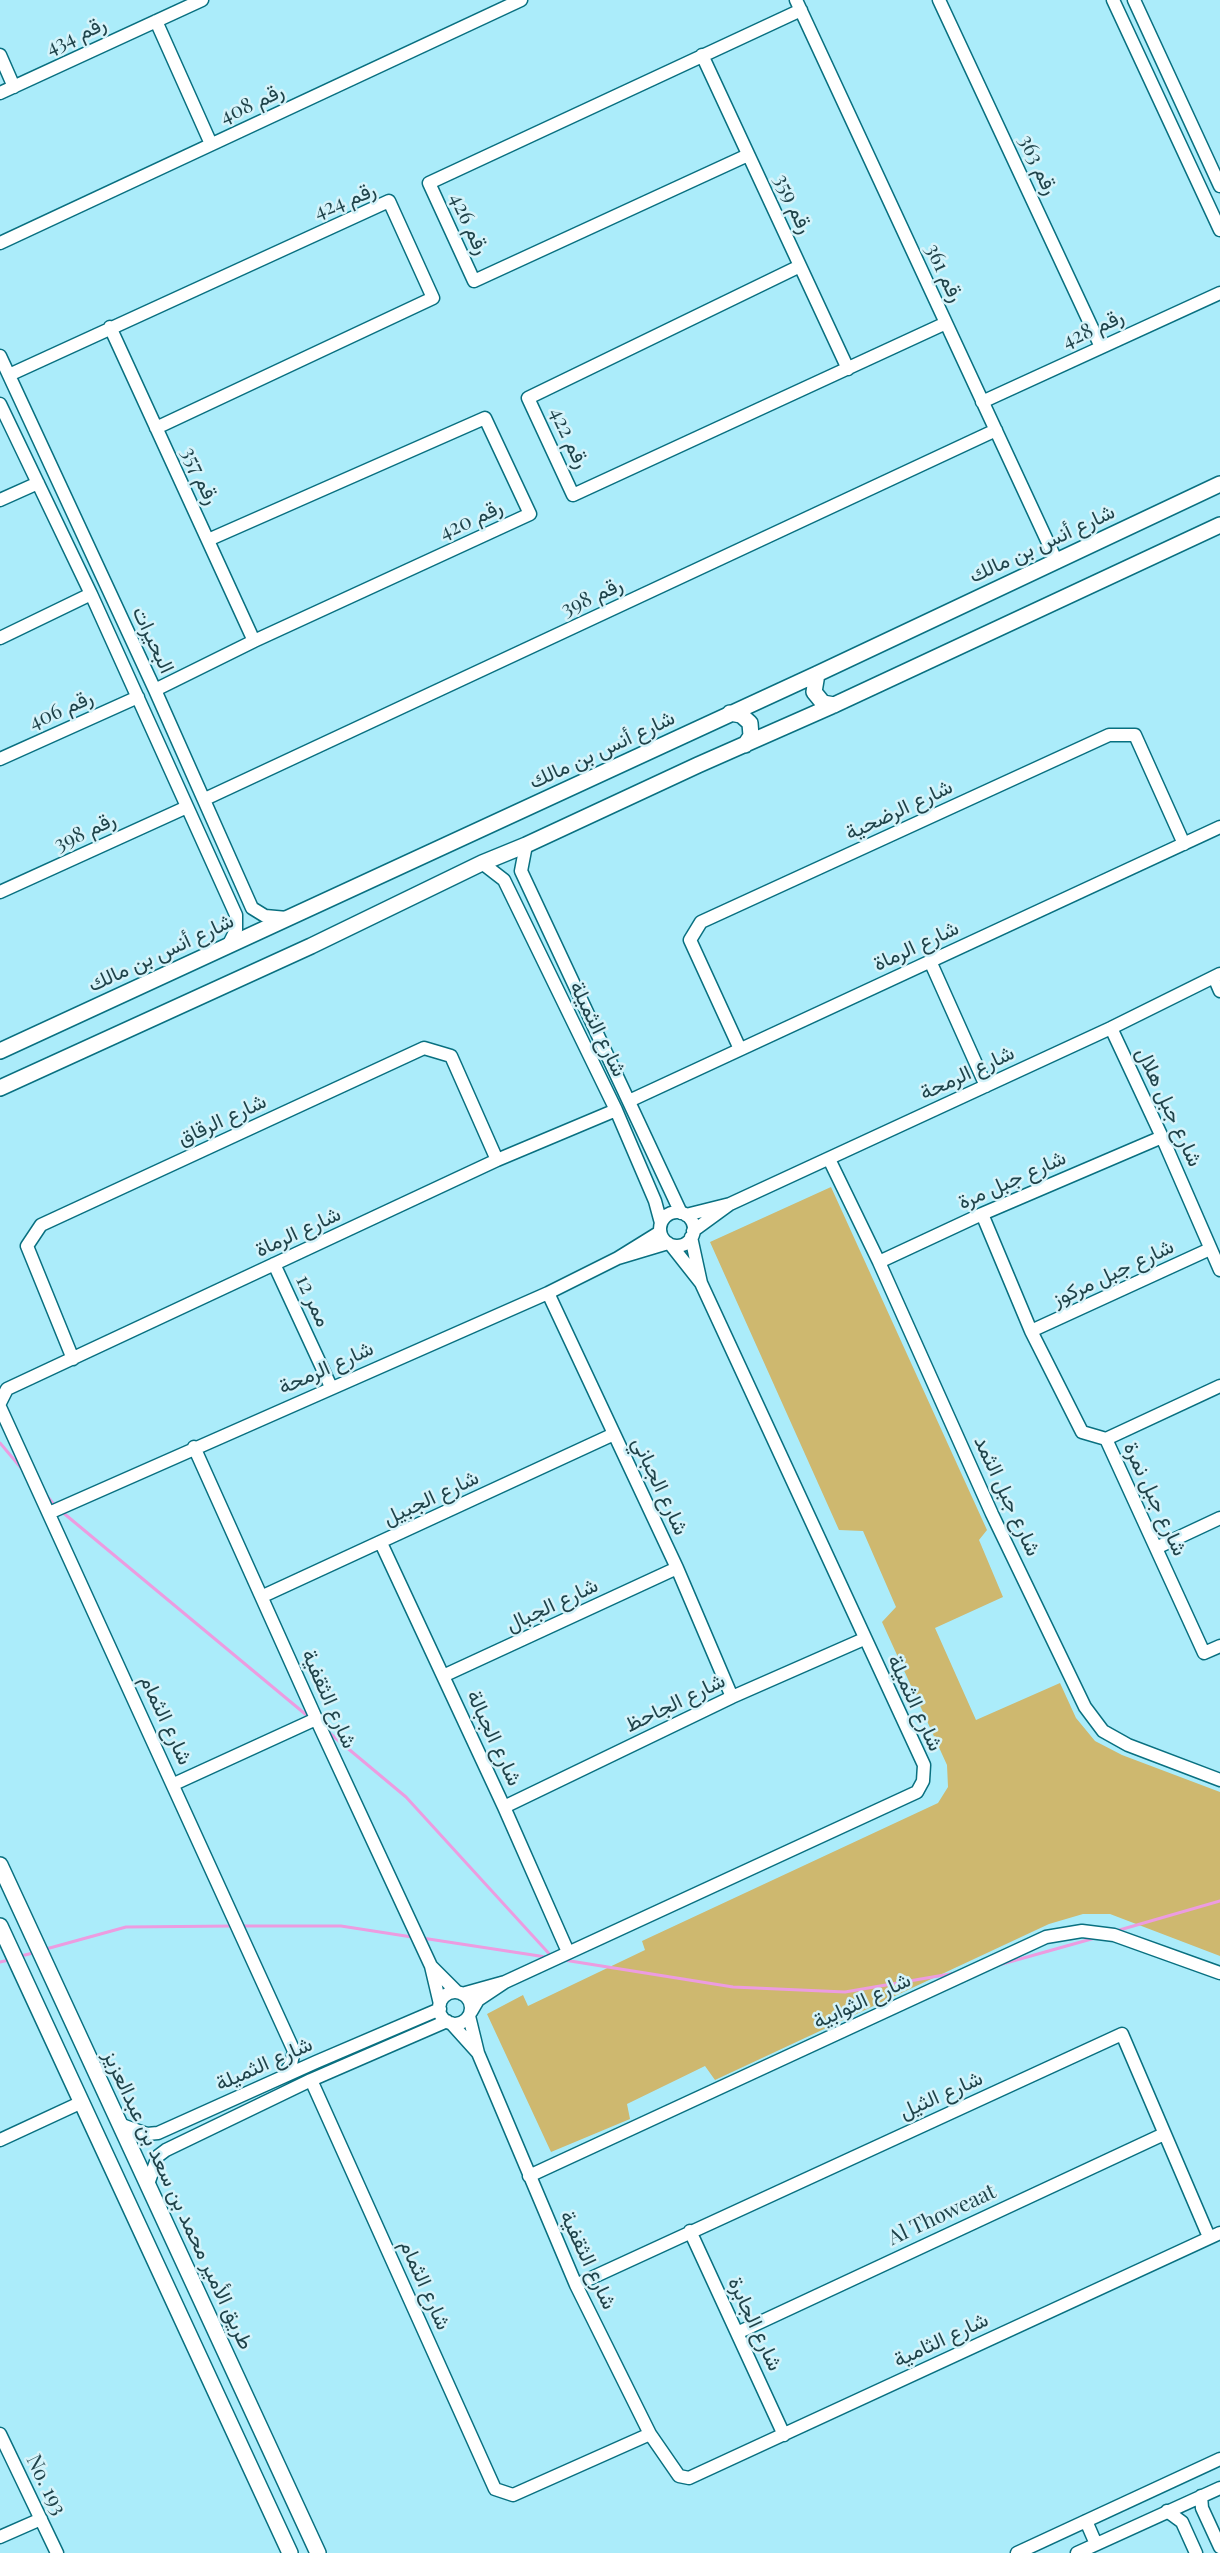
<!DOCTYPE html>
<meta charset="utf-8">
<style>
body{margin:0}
canvas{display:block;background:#abecfa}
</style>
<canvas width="1220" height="2553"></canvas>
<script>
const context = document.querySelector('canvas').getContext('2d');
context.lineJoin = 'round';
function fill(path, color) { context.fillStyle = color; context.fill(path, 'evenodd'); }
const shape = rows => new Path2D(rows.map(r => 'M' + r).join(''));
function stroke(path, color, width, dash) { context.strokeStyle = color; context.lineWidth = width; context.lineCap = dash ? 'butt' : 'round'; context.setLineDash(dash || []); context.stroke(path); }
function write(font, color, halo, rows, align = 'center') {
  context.font = font + ' "Playfair Display",Vazirmatn,serif'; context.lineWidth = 5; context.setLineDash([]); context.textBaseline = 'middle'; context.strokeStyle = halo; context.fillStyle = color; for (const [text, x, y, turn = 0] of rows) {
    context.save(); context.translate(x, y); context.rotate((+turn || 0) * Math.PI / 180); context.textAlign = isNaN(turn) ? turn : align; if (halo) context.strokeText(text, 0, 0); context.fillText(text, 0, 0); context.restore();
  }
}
const green = shape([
 [831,1187,987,1530,979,1540,1003,1597,935,1628,976,1720,1060,1683,1076,1718,1095,1741,1122,1755,1220,1792,1220,1956,1110,1914,1083,1914,1049,1924,715,2080,705,2066,627,2104,630,2119,551,2152,487,2014,523,1995,528,2006,645,1950,642,1941,938,1803,948,1787,947,1765,882,1622,896,1607,863,1531,839,1530,710,1242]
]);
const stream = shape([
 [0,1443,22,1469],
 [47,1496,56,1507],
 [61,1511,310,1718],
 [327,1731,406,1797,553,1958],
 [240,1926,341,1926,412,1937],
 [1116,1931,1220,1901],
 [422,1938,546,1957],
 [46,1949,126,1927,233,1926],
 [21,1956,33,1953],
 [564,1960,733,1987,845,1992,956,1973],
 [0,1962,9,1960],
 [995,1966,1095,1938]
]);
const minor = shape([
 [796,0,1057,562],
 [939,0,1101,347],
 [1113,0,1220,230],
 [1134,0,1220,186],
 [156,21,211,144],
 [0,55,14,87],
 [702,55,848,369],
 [0,93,202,0],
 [748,155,474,281,429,183,801,10],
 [0,243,521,0],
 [800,266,528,398,573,495,946,323],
 [110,327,254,641],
 [0,356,155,690,252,908,265,916,287,918],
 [9,375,389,201,433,298,156,428],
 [982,402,1220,293],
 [0,404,91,594,236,915,236,930,229,944],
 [0,500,38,483],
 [0,638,91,594],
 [155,690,254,641,530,514,485,418,208,540],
 [0,759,138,697],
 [205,799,996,430],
 [526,845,521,871,681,1213],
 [482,863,504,880,616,1110,655,1201,661,1223],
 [0,892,187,807],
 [930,961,986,1086],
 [1214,977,1220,991],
 [1111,1028,1162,1137,1220,1270],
 [740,1049,690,940,701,922,1109,735,1135,735,1184,844],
 [629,1101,1220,827],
 [829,1159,879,1262,992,1514,1085,1707,1103,1731,1128,1745,1220,1780],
 [730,1204,1111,1028,1220,974],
 '660 1229a17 17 0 1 1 34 0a17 17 0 1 1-34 0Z',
 [982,1214,1031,1331,1082,1432,1106,1439,1204,1653,1220,1646],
 [686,1215,730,1204,693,1231],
 [660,1232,618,1258,668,1243],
 [671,1245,701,1283,691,1237],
 [879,1262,982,1214,1162,1137],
 [274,1264,331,1387],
 [548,1293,677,1568,732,1697],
 [1031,1331,1210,1249],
 [73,1359,27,1246,41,1225,424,1048,451,1056,497,1160],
 [0,1403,7,1389,497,1160,616,1110],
 [0,1407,294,2051,291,2064,283,2076],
 [1106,1439,1220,1386],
 [194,1447,319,1725,431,1966],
 [49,1513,548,1293,618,1258],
 [381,1543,504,1807,568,1952],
 [1156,1548,1220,1518],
 [263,1596,614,1434],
 [443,1676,677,1568],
 [174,1784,316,1719],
 [504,1807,732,1697,864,1639],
 [505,1982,917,1792,923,1781,924,1765,701,1283],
 '439 2008a16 16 0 1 1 32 0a16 16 0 1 1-32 0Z',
 [462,1994,505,1982,478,2000,471,2012],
 [440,2004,431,1966,457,1992],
 [451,2023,478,2053,469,2016],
 [478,2053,576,2285,650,2434,679,2476,689,2478,1220,2233],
 [311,2080,495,2489,513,2495,650,2434],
 [119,2124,147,2134,158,2133,316,2062,440,2009],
 [0,2140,82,2102],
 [529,2176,1046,1937,1082,1931,1114,1935,1220,1973],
 [148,2184,158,2156,166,2150,311,2080,447,2021],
 [690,2231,784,2435],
 [576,2285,1122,2034,1209,2237],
 [737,2333,1164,2134],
 [0,2434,57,2553],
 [1201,2496,1202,2508,1220,2547],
 [1167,2511,1182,2522,1196,2553],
 [1086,2521,1096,2544],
 [0,2537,41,2519],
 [1017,2553,1220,2459],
 [1077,2553,1220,2488]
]);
const major = shape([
 [817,674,814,692,823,703,834,705],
 [730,713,741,715,750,723,751,736,745,745],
 [0,1051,817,674,1220,484],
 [0,1088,311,946,482,863,526,845,698,765,834,705,1220,525],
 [0,1865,318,2553],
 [0,1926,290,2553]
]);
const streetNames = [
 ["رقم 434",76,36,-25],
 ["رقم 408",252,104,-25],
 ["رقم 363",1038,165,65],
 ["رقم 424",345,201,-22],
 ["رقم 359",793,204,65],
 ["رقم 426",469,224,65],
 ["رقم 361",944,273,65],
 ["رقم 428",1093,329,-25],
 ["رقم 422",569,438,65],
 ["رقم 357",200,476,65],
 ["رقم 420",471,520,-25],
 ["شارع أنس بن مالك",1042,544,-25],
 ["رقم 398",592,597,-25],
 ["البحيرات",153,640,65],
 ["رقم 406",61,710,-24],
 ["شارع أنس بن مالك",602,750,-25],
 ["شارع الرضحية",899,810,-25],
 ["رقم 398",85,832,-25],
 ["شارع الرماة",916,946,-25],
 ["شارع أنس بن مالك",161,953,-25],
 ["شارع الثميلة",598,1029,64],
 ["شارع الرمحة",967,1073,-25],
 ["شارع جبل هلال",1169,1107,65],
 ["شارع الرقاق",222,1120,-25],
 ["شارع جبل مرة",1012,1180,-24],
 ["شارع الرماة",298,1232,-25],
 ["شارع جبل مركوز",1113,1273,-25],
 ["ممر 12",313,1301,65],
 ["شارع الرمحة",326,1368,-24],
 ["شارع الجباني",660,1486,65],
 ["شارع جبل الثمد",1007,1496,65],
 ["شارع الجبيل",431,1498,-25],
 ["شارع جبل نمرة",1155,1499,65],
 ["شارع الجبال",552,1605,-25],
 ["شارع الثقفية",329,1699,66],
 ["شارع الجاحظ",675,1703,-26],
 ["شارع الثميلة",915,1703,65],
 ["شارع الثمام",166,1720,65],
 ["شارع الجبالة",494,1738,65],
 ["شارع الثوابية",862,2001,-25],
 ["شارع الثميلة",264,2064,-24],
 ["شارع الثيل",941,2095,-24],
 ["طريق الأمير محمد بن سعد بن عبدالعزيز",178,2200,65],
 ["Al Thoweaat",942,2215,-25],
 ["شارع الثقفية",588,2260,65],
 ["شارع الثمام",425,2285,66],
 ["شارع الجابرة",755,2324,65],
 ["شارع الثامية",941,2340,-25],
 ["No. 193",46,2485,64]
];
fill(green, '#ceb86f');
stroke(stream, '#ec9ce0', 3);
stroke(minor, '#097080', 15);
stroke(major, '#097080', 18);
stroke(minor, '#fff', 12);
stroke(major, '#fff', 15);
write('21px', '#1f434a', '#d4f3fa', streetNames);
</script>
